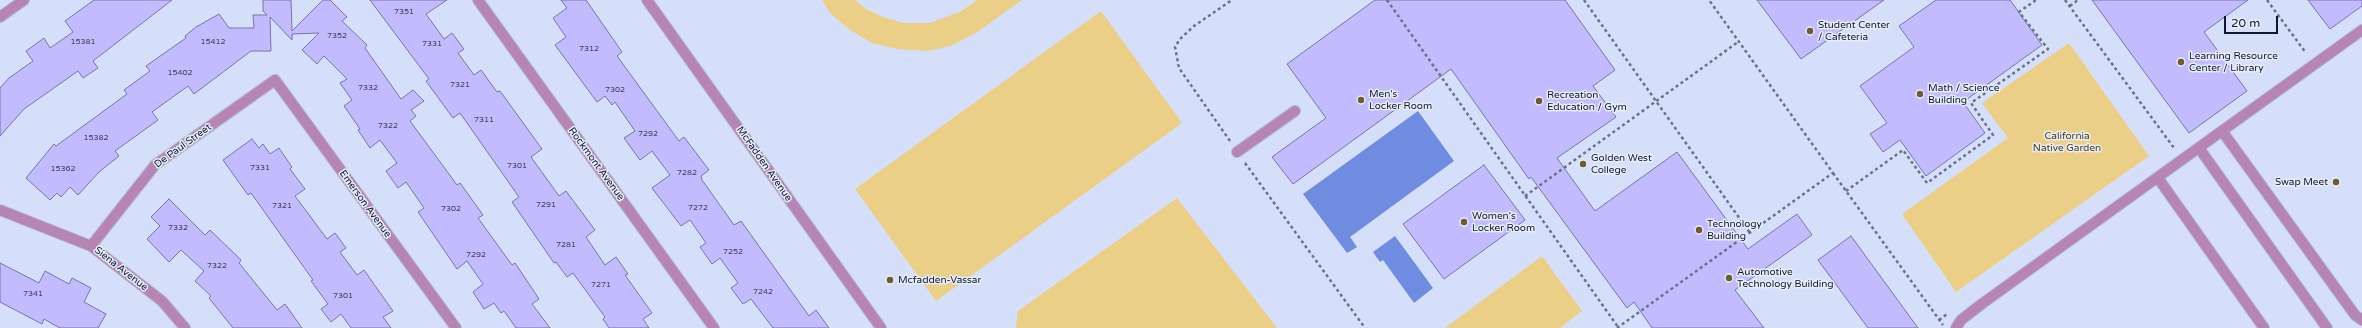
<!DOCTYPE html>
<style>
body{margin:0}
#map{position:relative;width:2362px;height:328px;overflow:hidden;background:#d5dff9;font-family:"Varela Round",sans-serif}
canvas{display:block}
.scale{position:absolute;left:2224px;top:16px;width:54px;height:18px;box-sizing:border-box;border:2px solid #0f172d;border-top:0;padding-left:5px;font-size:12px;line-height:14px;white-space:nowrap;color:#0f172d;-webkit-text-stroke:3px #e7edfa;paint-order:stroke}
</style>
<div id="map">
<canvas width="2362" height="328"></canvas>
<div class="scale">20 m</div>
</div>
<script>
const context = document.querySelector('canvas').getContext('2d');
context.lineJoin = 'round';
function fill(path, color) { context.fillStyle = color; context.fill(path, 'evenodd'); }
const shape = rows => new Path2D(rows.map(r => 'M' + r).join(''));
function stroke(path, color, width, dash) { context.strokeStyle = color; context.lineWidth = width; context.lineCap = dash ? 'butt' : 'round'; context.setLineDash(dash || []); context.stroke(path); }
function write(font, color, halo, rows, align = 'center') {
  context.font = font + ' "Varela Round",sans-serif'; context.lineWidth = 3; context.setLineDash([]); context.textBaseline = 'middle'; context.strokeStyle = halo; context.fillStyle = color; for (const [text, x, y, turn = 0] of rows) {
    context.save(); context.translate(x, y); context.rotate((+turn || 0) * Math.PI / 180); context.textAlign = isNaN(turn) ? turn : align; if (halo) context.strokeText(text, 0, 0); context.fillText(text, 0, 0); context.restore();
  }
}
const green = shape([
 [822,0,855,0,866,9,883,17,903,23,929,23,960,12,977,0,1022,0,976,33,950,46,927,51,897,49,872,43,850,30,830,13],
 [1101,11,1182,123,936,301,855,189],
 [2069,43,2149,156,1956,292,1902,214,2008,138,1982,103],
 [1177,198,1277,328,1016,328,1018,311],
 [1542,256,1582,311,1560,328,1445,328]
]);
const water = shape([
 [1418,111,1454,161,1350,237,1357,247,1347,253,1303,194],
 [1395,236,1433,288,1414,303,1383,260,1380,262,1373,252]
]);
const building = shape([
 [94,0,172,0,93,61,98,68,83,78,78,71,24,109,0,136,0,88,9,78,33,61,26,51,44,38,50,48,73,32,65,21,94,0],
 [263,0,291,0,292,31,323,0,330,0,347,17,342,21,367,45,365,48,401,99,413,90,424,101,411,110,416,116,410,121,457,185,460,183,483,215,478,218,512,265,515,263,539,299,532,304,550,328,516,328,504,311,501,313,494,303,484,309,473,292,483,284,467,261,457,269,418,212,424,208,406,182,398,188,386,171,397,163,380,140,370,148,358,130,360,129,344,106,352,100,340,83,347,79,324,56,317,64,302,50,319,33,292,34,292,40,270,17,271,51,251,51,194,94,188,86,152,112,158,120,115,151,119,156,99,172,78,195,70,187,61,197,57,193,50,200,26,178,54,144,56,146,127,94,124,90,150,71,146,66,186,38,185,36,196,27,219,14,229,28,254,28,253,15,267,15,263,11,263,0],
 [370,0,447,0,426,14,444,39,452,33,464,49,458,53,474,75,481,70,497,92,500,91,542,149,531,157,559,196,566,191,595,230,586,237,605,265,616,257,628,274,625,275,652,313,643,319,649,328,609,328,603,319,605,317,573,273,567,277,556,262,554,263,512,202,519,197,460,113,453,118,426,81,429,79,370,0],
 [561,0,586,0,622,52,617,56,679,141,684,137,709,170,701,176,702,180,734,225,741,221,809,316,816,310,829,328,773,328,751,299,743,304,731,288,738,283,720,258,712,264,700,247,706,243,690,220,681,226,652,188,670,175,652,151,640,160,624,138,635,131,615,102,612,105,605,96,597,102,555,45,566,37,553,18,567,8,561,0],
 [1375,0,1565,0,1615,70,1593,86,1616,117,1557,158,1595,211,1677,152,1748,249,1797,214,1812,235,1735,290,1764,328,1652,328,1634,302,1627,308,1531,177,1529,179,1451,69,1293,184,1272,157,1326,118,1287,64,1375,0],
 [1757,0,1884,0,1801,59,1757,0],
 [1936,0,2010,0,2042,45,1963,102,1985,133,1926,176,1900,140,1883,152,1870,134,1887,123,1860,86,1914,47,1899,26,1936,0],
 [2092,0,2248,0,2204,32,2247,91,2189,133,2092,0],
 [2308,0,2362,0,2362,6,2330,29,2308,0],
 [252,139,259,148,263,144,270,154,279,148,292,167,290,169,305,189,295,196,327,239,335,233,346,248,340,252,357,275,364,270,376,287,393,311,383,317,391,328,351,328,341,314,331,322,321,309,328,304,311,281,313,280,251,193,248,195,223,160,252,139],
 [1484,165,1525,220,1444,279,1403,224,1484,165],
 [169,199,205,235,210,230,241,260,239,263,277,310,285,304,302,328,233,328,209,298,211,296,195,281,204,271,181,250,169,262,147,239,160,226,151,217,169,199],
 [1851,236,1918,328,1868,328,1818,260,1851,236],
 [0,263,39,283,45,271,69,284,72,278,91,288,84,302,106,314,98,328,60,328,44,319,42,324,0,302,0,263]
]);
const path = shape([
 [1387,0,1618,327],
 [1584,0,1750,233],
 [2065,0,2174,148],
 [2267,0,2306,53],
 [2070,6,2078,0],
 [1230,141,1179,68,1175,47,1180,39,1194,26,1232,0],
 [1245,163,1365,328],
 [1833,173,1943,325],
 [1846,191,1903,150,1927,183,1993,135,1971,103,2048,49,2019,12,2036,0],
 [1525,196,1738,42],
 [1939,320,1947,314],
 [1617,328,1833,173,1709,0]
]);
const minor = shape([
 [478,0,714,328],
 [647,0,881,328],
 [0,17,24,0],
 [2222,131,2355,315,2362,320],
 [2199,148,2327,328],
 [1237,152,1295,111],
 [2158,178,2264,328],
 [0,210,91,246,162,301,185,328],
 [91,246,155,165,275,80,456,328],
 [1956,328,1961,320,1983,303,2362,30]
]);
const markers = [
 [1810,31,4,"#6f5c2a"],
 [2181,62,4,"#6f5c2a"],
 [1920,94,4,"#6f5c2a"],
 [1361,100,4,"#6f5c2a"],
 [1539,101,4,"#6f5c2a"],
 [1583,164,4,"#6f5c2a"],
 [2336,182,4,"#6f5c2a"],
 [1464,222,4,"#6f5c2a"],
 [1699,230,4,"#6f5c2a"],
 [1729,278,4,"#6f5c2a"],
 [890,280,4,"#6f5c2a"]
];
const numberNames = [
 ["7351",404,12],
 ["7352",337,36],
 ["15381",83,42],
 ["15412",213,42],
 ["7331",432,44],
 ["7312",589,49],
 ["15402",180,73],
 ["7321",460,85],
 ["7332",368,88],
 ["7302",615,90],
 ["7311",484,120],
 ["7322",388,126],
 ["7292",648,134],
 ["15382",96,138],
 ["7301",517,166],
 ["7331",260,168],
 ["15362",63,169],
 ["7282",687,173],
 ["7291",546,205],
 ["7321",282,206],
 ["7272",698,208],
 ["7302",451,209],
 ["7332",178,228],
 ["7281",566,245],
 ["7252",733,252],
 ["7292",476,255],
 ["7322",217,266],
 ["7271",601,285],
 ["7242",763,292],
 ["7341",33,294],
 ["7301",343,296]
];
const poiNames = [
 ["Student Center",1818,25],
 ["/ Cafeteria",1818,37],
 ["Learning Resource",2189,56],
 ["Center / Library",2189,68],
 ["Math / Science",1928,88],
 ["Building",1928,100],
 ["Men's",1369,94],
 ["Locker Room",1369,106],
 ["Recreation",1547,95],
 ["Education / Gym",1547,107],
 ["Golden West",1591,158],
 ["College",1591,170],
 ["Swap Meet",2328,182,"right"],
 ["Women's",1472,216],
 ["Locker Room",1472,228],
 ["Technology",1707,224],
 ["Building",1707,236],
 ["Automotive",1737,272],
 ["Technology Building",1737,284],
 ["Mcfadden-Vassar",898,280]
];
const parkNames = [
 ["California",2067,136],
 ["Native Garden",2067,148]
];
const streetNames = [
 ["De Paul Street",183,146,-36],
 ["Rockmont Avenue",596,164,54],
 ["McFadden Avenue",764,164,55],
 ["Emerson Avenue",365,204,54],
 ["Siena Avenue",121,269,38]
];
fill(green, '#eccf87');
fill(water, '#6f8ce0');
fill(building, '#c2bcfe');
stroke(building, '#7972ae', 1);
stroke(minor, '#b1bbd4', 12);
stroke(path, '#69728a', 2.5, [3, 3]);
stroke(minor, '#b685b3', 10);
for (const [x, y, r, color] of markers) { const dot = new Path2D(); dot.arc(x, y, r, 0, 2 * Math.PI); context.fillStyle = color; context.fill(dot); stroke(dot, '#e7edfa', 1.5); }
write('8px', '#3c4061', null, numberNames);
write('10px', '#0f172d', '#e7edfa', poiNames, 'left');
write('10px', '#4b3b0e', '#e7edfa', parkNames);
write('10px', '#0f172d', '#e7edfa', streetNames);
</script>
